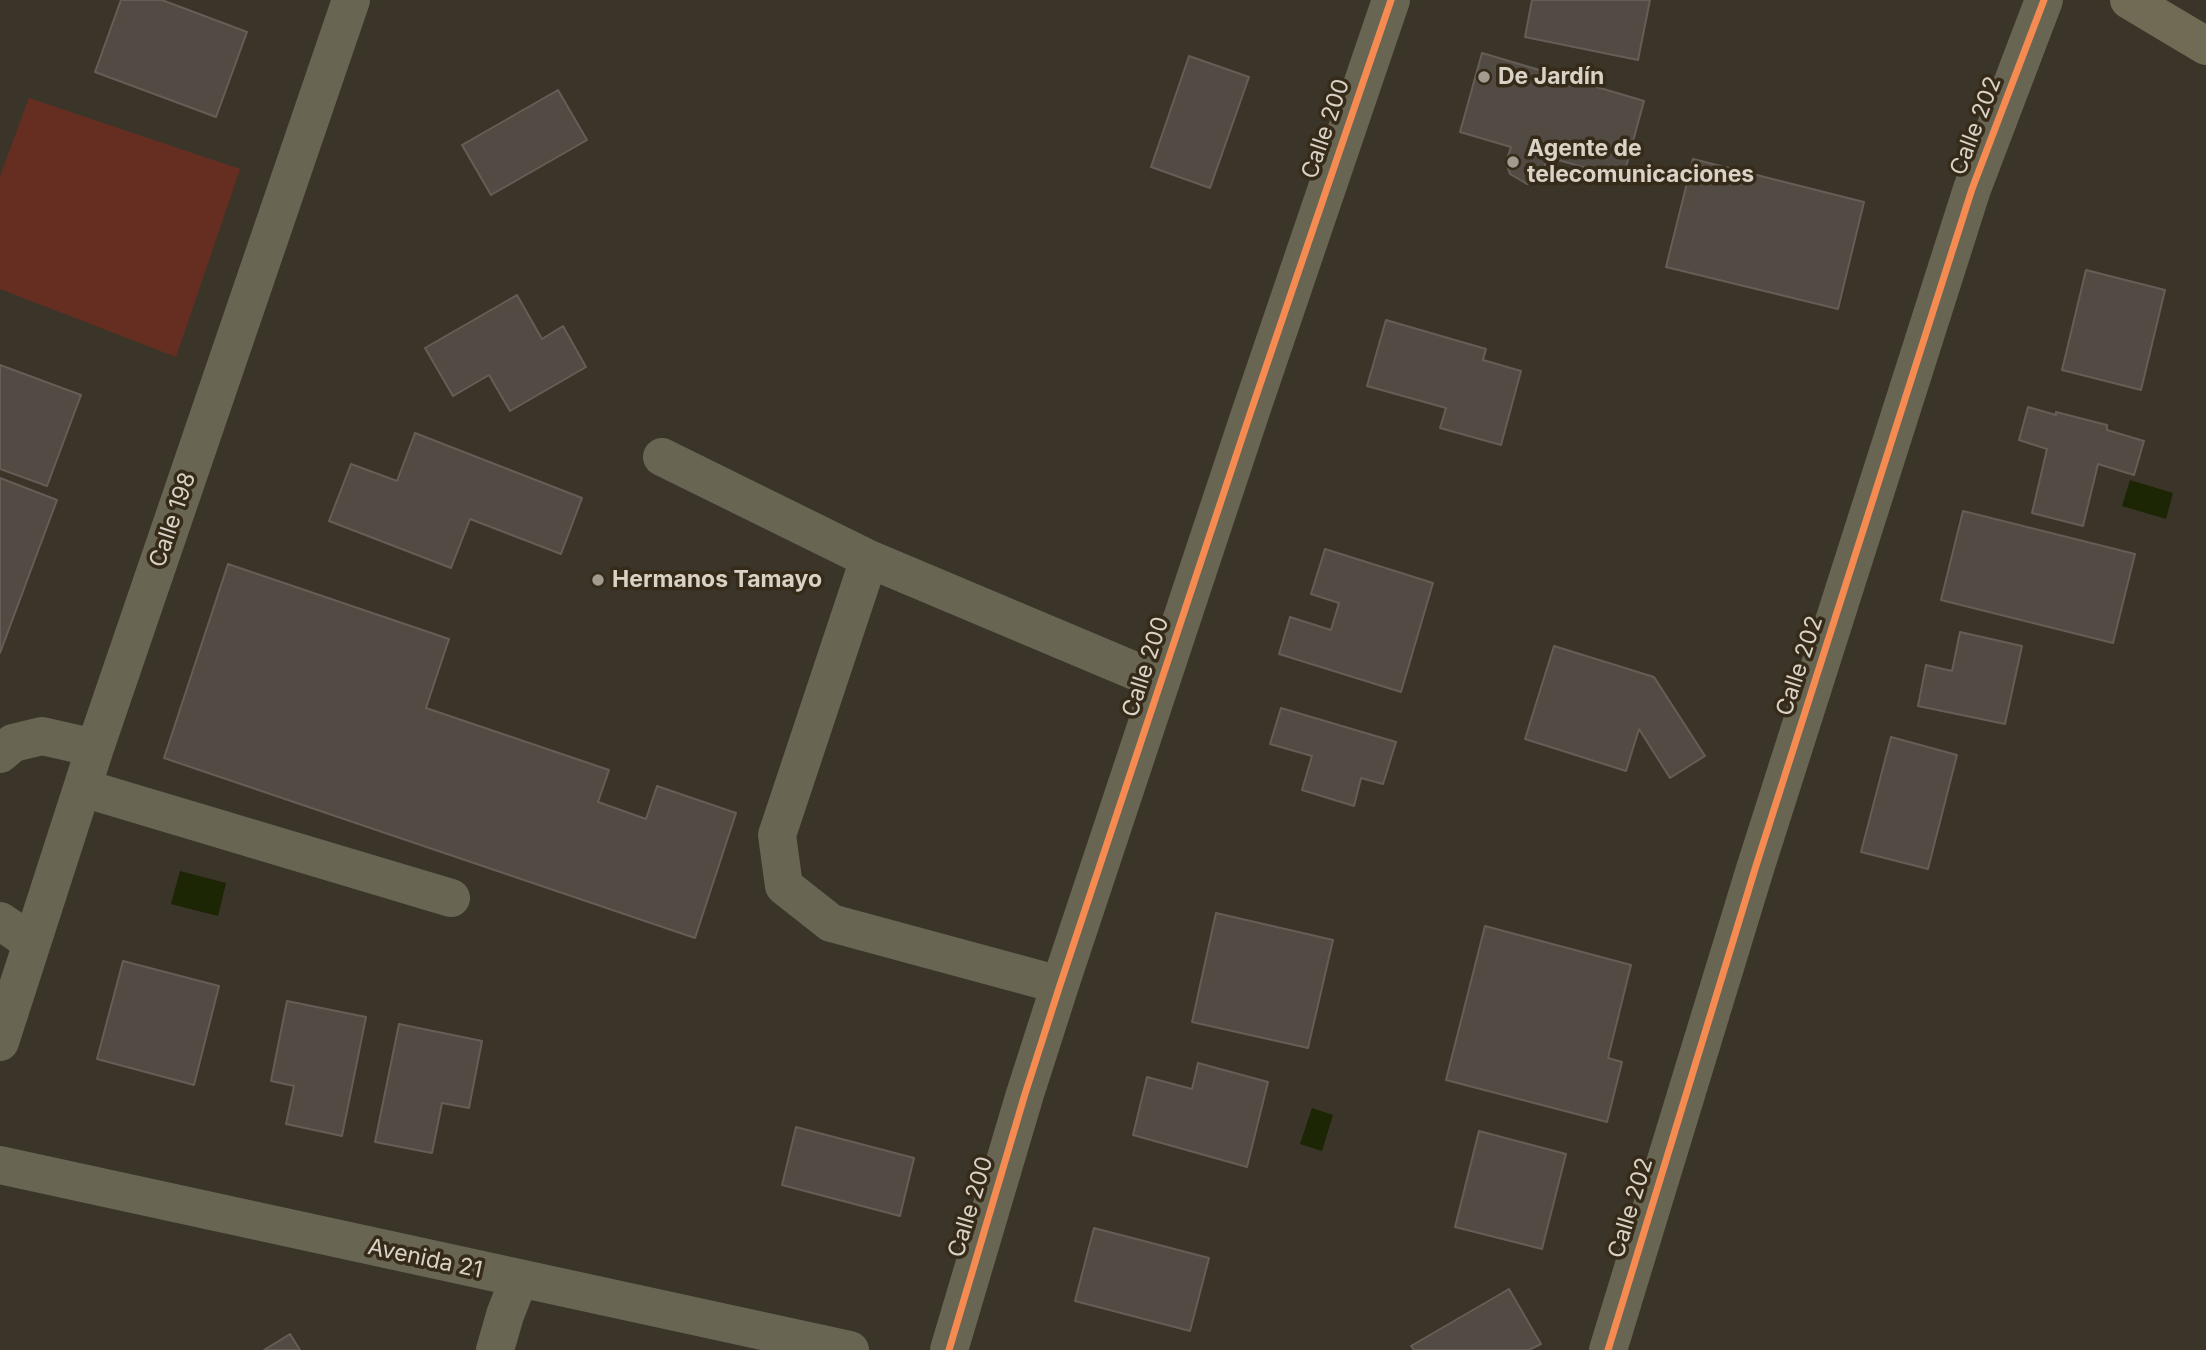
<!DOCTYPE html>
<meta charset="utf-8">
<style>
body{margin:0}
canvas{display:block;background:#3a3429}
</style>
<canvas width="2206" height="1350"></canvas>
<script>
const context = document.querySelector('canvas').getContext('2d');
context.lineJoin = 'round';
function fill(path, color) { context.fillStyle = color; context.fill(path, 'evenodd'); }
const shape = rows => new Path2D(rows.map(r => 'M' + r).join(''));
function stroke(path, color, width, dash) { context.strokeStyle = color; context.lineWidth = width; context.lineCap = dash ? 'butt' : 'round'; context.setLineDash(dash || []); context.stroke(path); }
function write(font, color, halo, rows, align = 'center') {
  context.font = font + ' Inter,sans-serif'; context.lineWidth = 7; context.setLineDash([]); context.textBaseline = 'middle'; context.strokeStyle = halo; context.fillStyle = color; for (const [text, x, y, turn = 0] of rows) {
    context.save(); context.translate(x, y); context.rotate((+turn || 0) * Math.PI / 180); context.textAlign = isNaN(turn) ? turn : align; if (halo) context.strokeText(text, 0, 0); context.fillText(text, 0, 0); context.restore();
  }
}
const green = shape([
 [29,98,240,169,176,357,0,289,0,176]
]);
const water = shape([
 [2130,480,2173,493,2166,519,2122,506],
 [180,871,226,883,218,916,171,904],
 [1312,1108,1333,1115,1322,1151,1300,1144]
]);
const building = shape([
 [121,0,162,0,247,32,216,117,95,72,121,0],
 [1532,0,1650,0,1638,60,1525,37,1532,0],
 [1482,53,1644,101,1623,178,1547,157,1540,182,1527,184,1510,174,1506,162,1511,147,1460,132,1482,53],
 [1189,56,1249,77,1210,188,1151,167,1189,56],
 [558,90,587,140,491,195,462,145,558,90],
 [1693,159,1864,202,1838,309,1666,267,1693,159],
 [2086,270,2165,290,2141,390,2062,370,2086,270],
 [517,295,542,339,563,326,586,367,510,411,489,375,453,396,425,348,517,295],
 [1386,320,1486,349,1483,360,1521,371,1501,445,1440,428,1446,408,1367,386,1386,320],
 [0,365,81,395,47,486,0,469,0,365],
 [2028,407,2056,415,2056,412,2107,425,2107,430,2144,441,2134,475,2098,464,2083,526,2032,513,2047,449,2019,440,2028,407],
 [415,433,582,498,561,554,470,519,451,568,329,521,351,464,397,481,415,433],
 [0,478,57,500,0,653,0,478],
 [1963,511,2135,554,2113,643,1941,600,1963,511],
 [1325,549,1433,583,1401,692,1279,654,1290,617,1331,630,1339,603,1311,594,1325,549],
 [228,564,449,639,426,708,609,770,598,802,646,819,657,786,736,813,695,938,164,758,228,564],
 [1960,632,2022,646,2005,724,1918,706,1926,665,1952,671,1960,632],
 [1554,646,1654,677,1705,756,1670,778,1639,729,1626,771,1525,739,1554,646],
 [1281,708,1396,742,1383,784,1361,778,1354,806,1302,790,1312,756,1270,744,1281,708],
 [1891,737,1957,755,1928,869,1861,852,1891,737],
 [1216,913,1333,940,1308,1048,1192,1022,1216,913],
 [1485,926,1631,965,1608,1058,1622,1062,1607,1122,1446,1080,1485,926],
 [123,961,219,986,194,1085,97,1059,123,961],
 [287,1001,366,1017,342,1136,286,1124,294,1086,271,1081,287,1001],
 [399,1024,482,1041,469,1108,442,1103,432,1153,375,1142,399,1024],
 [1198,1063,1268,1082,1247,1167,1133,1135,1147,1077,1192,1089,1198,1063],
 [796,1127,914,1158,900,1216,782,1185,796,1127],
 [1479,1131,1566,1154,1542,1249,1455,1227,1479,1131],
 [1094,1228,1209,1258,1190,1331,1075,1301,1094,1228],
 [1509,1289,1541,1344,1529,1350,1414,1350,1411,1346,1509,1289],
 [290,1334,300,1350,264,1350,290,1334]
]);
const minor = shape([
 [662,457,869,559,1161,682],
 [869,559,777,835,784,886,831,923,1060,985],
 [0,754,13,743,42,736,95,748],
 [83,788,451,898],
 [0,921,32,943],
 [0,1042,95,748,351,0],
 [0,1165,850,1350],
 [495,1350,505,1315,519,1279],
 [949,1350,1025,1094,1060,985,1251,411,1391,0],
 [1608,1350,1755,869,1972,189,2044,0]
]);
const major = shape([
 [2129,0,2206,46]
]);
const cycleway = shape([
 [949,1350,1025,1094,1060,985,1251,411,1391,0],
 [1608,1350,1755,869,1972,189,2044,0]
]);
const markers = [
 [1484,77,7,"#a19b90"],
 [1513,162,7,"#a19b90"],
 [598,580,7,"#a19b90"]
];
const poiNames = [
 ["De Jardín",1498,77],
 ["Agente de",1527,149],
 ["telecomunicaciones",1527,175],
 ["Hermanos Tamayo",612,580]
];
const streetNames = [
 ["Calle 202",1976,126,-69],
 ["Calle 200",1326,129,-71],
 ["Calle 198",173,520,-71],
 ["Calle 202",1800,666,-72],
 ["Calle 200",1146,667,-72],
 ["Calle 200",971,1207,-73],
 ["Calle 202",1631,1208,-73],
 ["Avenida 21",425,1259,12]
];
fill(green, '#662e20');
fill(water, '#1c2504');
fill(building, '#524b44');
stroke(building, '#655e57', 2);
stroke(minor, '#696553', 38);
stroke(major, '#706b54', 38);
stroke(cycleway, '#f68b52', 7);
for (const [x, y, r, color] of markers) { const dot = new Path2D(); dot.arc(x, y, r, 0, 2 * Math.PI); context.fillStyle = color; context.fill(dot); stroke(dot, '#362b19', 2.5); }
write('bold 23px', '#d9d2c7', '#362b19', poiNames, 'left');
write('23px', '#d9d2c7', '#362b19', streetNames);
</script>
